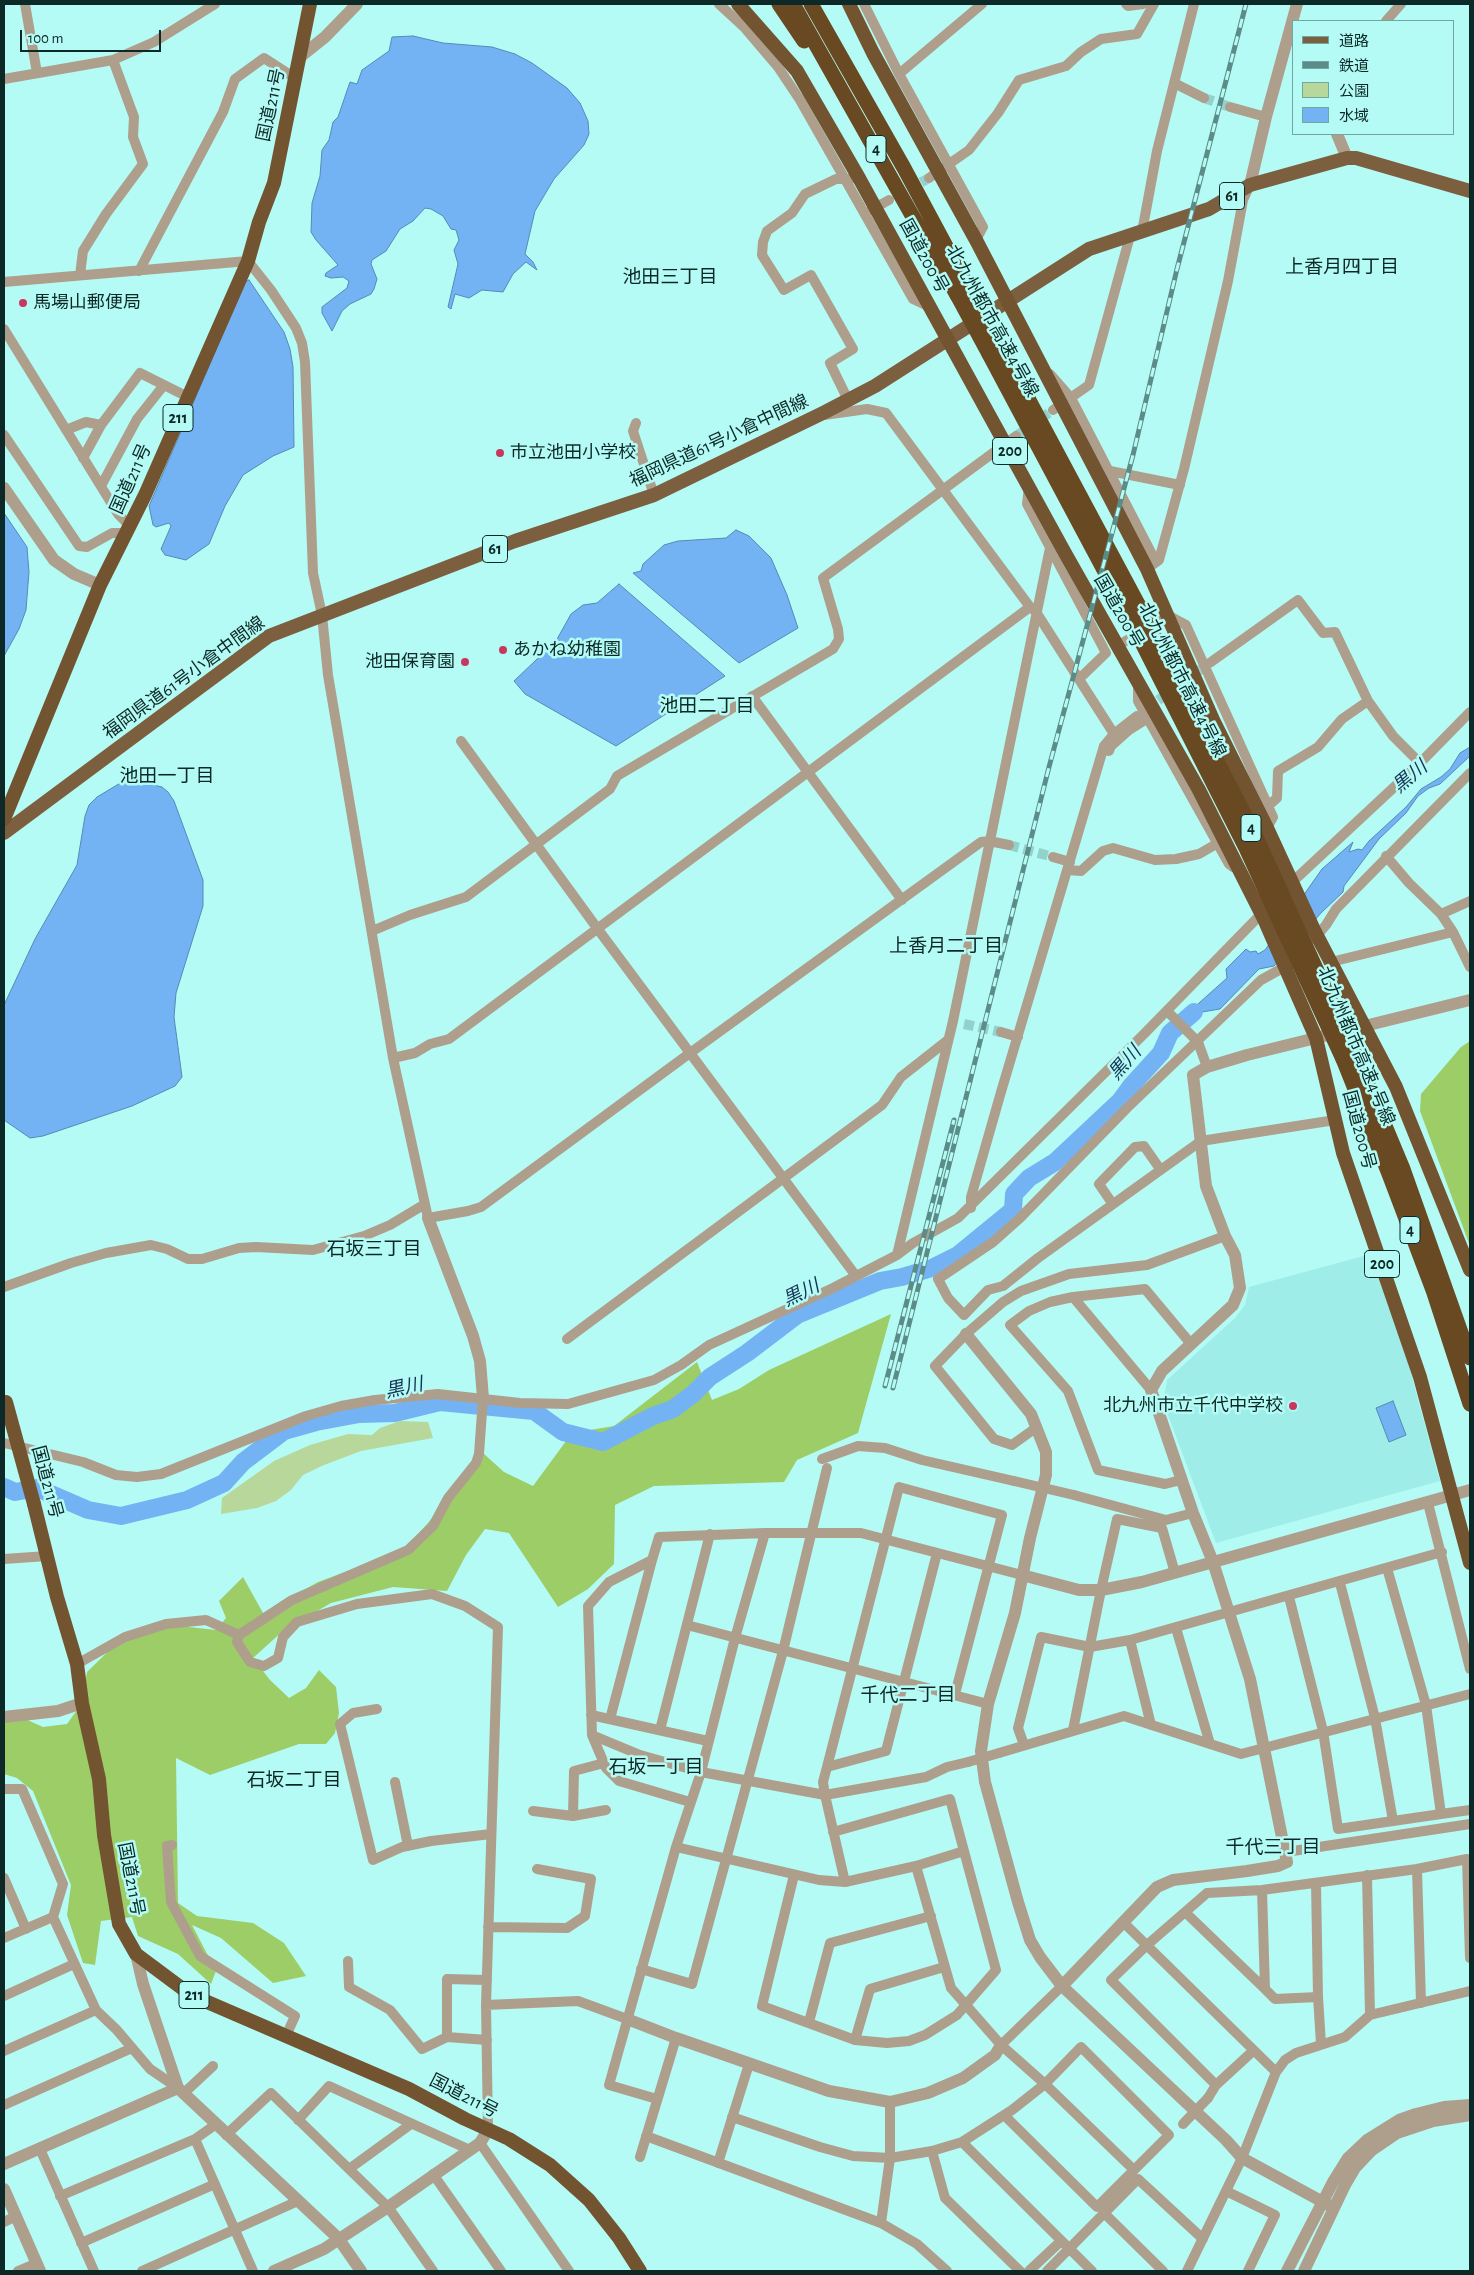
<!DOCTYPE html>
<meta charset="utf-8">
<style>
body{margin:0}
#map{position:relative;width:1474px;height:2275px;overflow:hidden;background:#b5fbf5;font-family:"Alegreya Sans","Noto Sans JP",sans-serif}
canvas{display:block}
.frame{position:absolute;inset:0;border:5px solid #0c2927;pointer-events:none}
.legend{position:absolute;left:1292px;top:20px;width:162px;height:115px;box-sizing:border-box;background:#b5fbf5;border:1px solid #71a7a3;margin:0;padding:6px 9px;list-style:none;font-size:15px;color:#0c2927}
.legend li{display:flex;align-items:center;gap:10px;height:25px}
.legend b{width:25px;border:1px solid #71a7a3}
.scale{position:absolute;left:20px;top:30px;width:141px;height:22px;box-sizing:border-box;border:2px solid #0c2927;border-top:0;padding-left:6px;font-size:15px;line-height:18px;white-space:nowrap;color:#0c2927;-webkit-text-stroke:4px #b5fbf5;paint-order:stroke}
</style>
<div id="map">
<canvas width="1474" height="2275"></canvas>
<div class="frame"></div>
<ul class="legend">
<li><b style="height:6px;background:#7b5f3f"></b>道路</li>
<li><b style="height:6px;background:#5c8c88"></b>鉄道</li>
<li><b style="height:14px;background:#b8d79a"></b>公園</li>
<li><b style="height:14px;background:#73b3f4"></b>水域</li>
</ul>
<div class="scale">100 m</div>
</div>
<script>
const context = document.querySelector('canvas').getContext('2d');
context.lineJoin = 'round';
function fill(path, color) { context.fillStyle = color; context.fill(path, 'evenodd'); }
const shape = rows => new Path2D(rows.map(r => 'M' + r).join(''));
function stroke(path, color, width, dash) { context.strokeStyle = color; context.lineWidth = width; context.lineCap = dash ? 'butt' : 'round'; context.setLineDash(dash || []); context.stroke(path); }
function write(font, color, halo, rows, align = 'center') {
  context.font = font + ' "Alegreya Sans","Noto Sans JP",sans-serif'; context.lineWidth = 5; context.setLineDash([]); context.textBaseline = 'middle'; context.strokeStyle = halo; context.fillStyle = color; for (const [text, x, y, turn = 0] of rows) {
    context.save(); context.translate(x, y); context.rotate((+turn || 0) * Math.PI / 180); context.textAlign = isNaN(turn) ? turn : align; if (halo) context.strokeText(text, 0, 0); context.fillText(text, 0, 0); context.restore();
  }
}
const built = shape([
 [1371,1254,1404,1348,1440,1481,1216,1543,1168,1415,1164,1397,1167,1380,1235,1318,1245,1305,1249,1287]
]);
const green = shape([
 [400,1421,428,1422,433,1438,361,1451,324,1465,303,1475,291,1490,276,1501,257,1508,221,1514,222,1498,274,1461,310,1445,348,1434,372,1435,380,1428]
]);
const forest = shape([
 [1470,1041,1470,1246,1420,1111,1421,1094,1461,1047],
 [891,1314,858,1433,797,1460,784,1482,654,1486,615,1505,614,1564,588,1589,558,1607,509,1533,485,1529,466,1555,447,1591,393,1587,331,1603,284,1630,253,1658,270,1680,289,1698,306,1688,319,1670,336,1687,339,1713,335,1733,326,1744,299,1744,210,1775,176,1758,178,1903,197,1916,253,1923,284,1943,306,1976,273,1983,221,1938,192,1925,216,1971,211,1984,178,1954,138,1936,132,1917,101,1921,95,1965,83,1963,67,1915,71,1885,33,1791,17,1778,4,1774,4,1714,21,1717,43,1727,67,1724,82,1703,87,1672,126,1634,162,1624,216,1630,226,1618,219,1601,243,1577,263,1613,318,1582,404,1550,481,1463,483,1453,504,1472,533,1486,572,1433,614,1426,697,1362,712,1400,739,1389,769,1370]
]);
const water = shape([
 [413,36,443,43,492,47,515,54,532,63,567,88,580,103,588,121,589,134,584,145,554,179,535,211,525,254,533,262,537,270,526,262,513,274,503,292,482,290,469,298,455,294,451,309,448,307,458,264,454,250,459,240,456,230,451,229,443,216,431,209,425,208,413,221,400,229,386,251,372,260,371,264,377,279,374,289,371,294,350,304,342,311,332,331,322,313,322,307,347,288,349,281,343,277,331,278,325,276,326,273,338,265,316,240,311,232,312,203,320,176,322,150,329,140,333,122,338,117,350,82,357,84,362,70,389,51,392,37,413,36],
 [249,280,284,332,290,349,293,367,294,447,273,456,243,475,225,506,209,544,186,560,165,555,161,549,171,526,169,523,156,527,153,525,149,506,245,282,249,280],
 [4,513,27,547,29,572,26,610,19,629,4,656,4,513],
 [736,530,749,536,771,558,787,595,798,628,739,663,633,573,641,571,643,564,664,545,678,541,726,538,736,530],
 [619,584,725,676,616,746,525,694,514,681,556,641,571,614,583,605,597,603,619,584],
 [1470,747,1470,756,1440,784,1429,788,1418,796,1406,813,1379,839,1344,886,1343,892,1321,913,1274,966,1259,969,1220,1009,1196,1013,1183,1023,1180,1020,1227,978,1226,969,1246,949,1250,952,1256,951,1258,954,1265,950,1322,869,1353,842,1349,852,1358,849,1362,850,1369,841,1406,807,1421,789,1441,777,1450,769,1460,753,1470,747],
 [127,779,162,787,168,792,174,801,203,880,203,906,176,993,174,1017,182,1077,175,1086,132,1106,43,1136,30,1138,4,1120,4,1005,35,939,77,865,85,816,89,805,97,797,127,779],
 [1393,1401,1406,1435,1389,1442,1376,1408,1393,1401]
]);
const river = shape([
 [4,1487,15,1492,37,1488,88,1510,121,1516,187,1500,224,1483,243,1462,284,1431,316,1422,359,1414,395,1413,440,1402,534,1411,563,1432,603,1442,653,1416,673,1409,693,1394,710,1377,747,1353,797,1315,880,1281,902,1277,932,1268,958,1255,1013,1210,1014,1194,1029,1178,1055,1162,1120,1101,1131,1086,1161,1053,1170,1033,1194,1012]
]);
const minorTunnel = shape([
 [1204,98,1230,107],
 [895,197,929,178],
 [1016,436,1053,410],
 [1146,709,1211,662],
 [1009,845,1053,857],
 [964,1024,1001,1032]
]);
const minor = shape([
 [25,4,37,73],
 [719,4,744,27,778,67,800,100,913,299,930,307],
 [864,4,899,74,983,227,976,240],
 [1126,4,1128,6,1143,4],
 [1386,21,1401,4],
 [899,74,982,4],
 [4,79,113,60,154,42,215,4],
 [1174,83,1204,98],
 [1230,107,1266,117],
 [929,178,969,150,998,113,1019,80,1066,66,1081,52,1101,39,1137,34,1154,4],
 [871,210,889,200],
 [1142,232,1157,151,1194,4],
 [139,271,223,112,235,79,264,58,295,78],
 [80,275,83,251,106,214,143,164,133,137,134,117,113,60],
 [4,282,248,261,271,290,296,328,302,343,305,362,313,573,322,615,328,675,393,1058,428,1218,468,1211,481,1207,690,1053,981,842,989,841,1009,845],
 [4,329,118,514,130,526],
 [1050,374,1071,398,1156,562],
 [848,400,830,363,853,349,811,275,784,290,762,255,763,242,767,231,792,213,805,194,836,179,851,179],
 [1053,410,1089,385,1130,236],
 [824,415,867,409,886,413,1030,607,1036,612,1114,734],
 [636,423,633,431,654,495],
 [66,430,86,422,101,425],
 [4,435,79,546,87,547,112,533,127,533],
 [83,458,101,425,140,373,188,397],
 [1110,471,1180,485],
 [101,486,137,419,164,385],
 [1029,486,1027,504,1106,653,1079,679],
 [1147,569,1159,560,1184,469,1228,281,1243,200,1250,185],
 [1117,646,1169,616,1186,625,1273,817,1267,828],
 [1211,662,1298,600,1323,633,1335,632,1368,701,1393,736,1420,763],
 [1138,683,1138,701,1229,864,1233,867],
 [752,696,902,900],
 [461,741,597,928,856,1276],
 [1109,751,1111,746,1129,730,1148,718],
 [1268,806,1277,798,1278,771,1318,747,1342,719,1368,701],
 [1386,856,1409,883,1441,914,1453,932],
 [1053,857,1070,862],
 [1068,870,1081,871,1103,851,1113,848,1155,860,1176,859,1199,854,1218,843],
 [1288,886,1420,763,1470,712],
 [1441,914,1470,901],
 [372,931,410,915,466,897,610,789,617,776,833,649,839,639,838,629,823,578,1016,436],
 [1314,939,1326,925,1336,909,1470,773],
 [1331,962,1453,932,1470,967],
 [1290,964,1261,980,1127,1108,1020,1218,993,1242,938,1279,948,1298,964,1315,988,1290,1003,1286,1038,1258,1201,1141,1335,1120],
 [1167,1011,1198,1042,1207,1067],
 [1001,1032,1018,1037],
 [393,1058,415,1053,430,1044,449,1039,1030,607],
 [1112,1203,1099,1184,1135,1147,1144,1146,1160,1169],
 [971,1208,971,1197,1001,1092,1104,746,1114,734,1137,716],
 [897,1255,953,1021,1050,548],
 [4,1287,71,1263,106,1253,151,1245,167,1249,188,1259,202,1259,239,1248,256,1247,313,1250,364,1236,390,1225,425,1204],
 [1073,1297,1151,1390],
 [567,1339,882,1105,901,1077,948,1040],
 [483,1398,479,1454,476,1463,448,1498,433,1526,408,1550,292,1600,239,1635,237,1642,250,1662,264,1666,278,1658,283,1637,297,1622,357,1604,432,1594,465,1606,498,1627,486,2005,488,2130],
 [1037,1427,1012,1445,994,1439,935,1366,966,1334,1003,1302,1021,1291,1069,1274,1147,1265,1225,1236],
 [4,1443,83,1462,116,1475,137,1477,161,1474,306,1416,341,1406,375,1400,438,1394,520,1403,568,1404,654,1380,681,1365,709,1345,833,1288,897,1255,913,1243,958,1218,1143,1035,1266,909],
 [822,1459,858,1446,885,1448,922,1460,1014,1481],
 [1181,1480,1165,1484,1098,1470,1068,1391,1010,1325,1029,1311,1050,1302,1073,1297,1145,1289,1191,1344],
 [1074,1495,1166,1520,1193,1513],
 [1428,1503,1470,1669],
 [4,1559,47,1556],
 [1340,1583,1375,1718,1393,1821],
 [1289,1597,1323,1731,1338,1829,1441,1814,1426,1705,1387,1568],
 [687,1625,988,1704],
 [1176,1628,1210,1744],
 [1130,1640,1151,1725],
 [77,1664,125,1637,166,1624,206,1620,239,1635],
 [377,1709,353,1713,340,1724,373,1860,402,1847,431,1841,491,1834],
 [591,1715,708,1741],
 [610,1719,652,1560],
 [660,1730,710,1534],
 [1073,1730,1101,1590,1117,1519,1162,1528,1175,1573],
 [592,1735,640,1755,701,1772,825,1795,926,1777,947,1767,968,1762],
 [1024,1745,1018,1728,1041,1637,1090,1647,1130,1640,1442,1552],
 [999,1753,1124,1716,1241,1754,1470,1694],
 [827,1767,899,1487,1002,1515,955,1694],
 [395,1782,408,1846],
 [4,1789,22,1789,63,1884,53,1917,96,2010,116,2029,150,2069,178,2088],
 [690,1802,619,1781,606,1768,592,1735,588,1606,609,1582,652,1560,659,1537,765,1533,861,1533,1022,1575],
 [533,1811,573,1816,574,1771,604,1763],
 [1441,1814,1470,1810],
 [573,1816,606,1810],
 [172,1845,167,1846,171,1902,200,1956,295,2016,286,2036],
 [676,1847,819,1880,845,1882,916,1866,951,1988,1001,2045,1045,2084,1134,2170,1097,2207,1004,2115],
 [1286,1852,1470,1824],
 [916,1866,964,1851],
 [1417,1869,1421,2003],
 [794,1875,762,2006,855,2040,887,2043,909,2041,925,2035,957,2015,996,1970,950,1799,833,1832],
 [1367,1875,1370,2015],
 [4,1878,26,1929],
 [845,1882,825,1795,823,1782,827,1767,886,1751,937,1553],
 [1316,1883,1318,1997],
 [1262,1890,1265,1989,1275,1999,1318,1997,1321,2044],
 [1185,1912,1265,1989],
 [1123,1922,1276,2072],
 [488,1927,567,1928,585,1916,591,1879,537,1869],
 [4,1938,53,1917],
 [348,1961,349,1987,390,2010,422,2049,447,2037],
 [641,1969,692,1984,783,1651,827,1468],
 [487,1980,447,1979,447,2037,487,2040],
 [4,1996,74,1964],
 [486,2005,578,2001,627,2019],
 [809,2022,830,1943,931,1916],
 [855,2040,870,1989,944,1967],
 [1001,2045,1062,1986],
 [4,2051,96,2010],
 [1216,2085,1111,1980,1147,1945,1207,1893,1262,1890,1417,1869,1467,1859,1470,1958],
 [184,2093,213,2066],
 [1208,2098,1216,2085,1253,2051],
 [657,2099,609,2085,676,1847,701,1772,735,1638,765,1533],
 [4,2105,132,2048],
 [732,2117,820,2147,853,2156,890,2158,932,2151,962,2142,1012,2110,1045,2084,1081,2047,1169,2135,1134,2170],
 [298,2120,329,2086,470,2150],
 [226,2135,271,2093,388,2207,433,2271],
 [646,2136,881,2223,917,2244,947,2271],
 [195,2139,253,2271],
 [962,2142,1092,2271],
 [480,2143,569,2271],
 [40,2149,94,2271],
 [932,2151,945,2198,1020,2271],
 [640,2157,676,2038],
 [718,2163,749,2064],
 [349,2169,411,2124],
 [433,2174,501,2271],
 [1226,2191,1275,2215,1248,2271],
 [60,2196,195,2139,215,2125],
 [1104,2213,1163,2271],
 [4,2222,16,2216],
 [881,2223,890,2158,890,2102],
 [81,2243,215,2184],
 [18,2271,37,2263],
 [142,2271,298,2201],
 [1029,2271,1061,2241],
 [1047,2271,1138,2179,1203,2239],
 [1187,2271,1242,2158,1276,2072,1285,2060,1296,2053,1345,2037,1370,2015,1470,1991]
]);
const tertiary = shape([
 [300,57,325,37,357,4],
 [1337,134,1347,158],
 [1250,185,1266,117,1297,4],
 [4,488,54,560,74,574,100,585],
 [428,1218,473,1336,480,1361,483,1398],
 [966,1334,1031,1414,1046,1452,1046,1475,1030,1538,1015,1613,988,1704,981,1751,985,1782,1018,1902,1030,1940,1040,1957,1062,1986,1226,2140,1242,2158,1334,2208],
 [1022,1575,1079,1590,1101,1590,1142,1582,1470,1490],
 [4,1717,58,1711,82,1703],
 [136,1954,143,1984,178,2088,338,2238,361,2271],
 [1062,1986,1157,1887,1173,1880,1247,1871,1278,1866,1287,1862,1250,1679,1213,1562,1193,1513,1151,1390,1162,1371,1233,1305,1240,1288,1235,1255,1225,1236,1206,1186,1193,1075,1207,1067,1247,1055,1470,1000],
 [627,2019,676,2038,829,2091,890,2102,928,2093,963,2078,995,2055,1001,2045],
 [4,2164,178,2088],
 [4,2189,40,2271],
 [274,2271,324,2249,388,2207,480,2143,488,2130],
 [1287,2271,1333,2182,1348,2158,1367,2140,1399,2120,1416,2114,1444,2107,1470,2105],
 [1304,2271,1345,2185,1355,2168,1372,2150,1397,2133,1433,2121,1470,2115]
]);
const primary = shape([
 [4,833,269,636,515,541,654,495,825,412,875,386,1089,249,1209,209,1250,185,1347,158,1356,158,1470,191]
]);
const trunk = shape([
 [738,4,797,71,859,178,1065,553,1199,790,1264,919,1316,1038,1343,1153,1420,1377,1470,1563],
 [849,4,873,53,976,240,1147,569,1214,722,1267,828,1314,930,1396,1087,1470,1270],
 [4,819,100,585,145,495,248,261,259,222,274,183,310,4],
 [34,1504,57,1597,77,1664,82,1703,99,1779,104,1835,119,1924,136,1954,191,1995,409,2089,465,2119,509,2139,550,2165,589,2200,619,2238,640,2271]
]);
const motorway = shape([
 [779,4,804,41],
 [793,4,957,295],
 [811,4,904,168,969,289],
 [1000,346,1139,606],
 [989,354,1128,615],
 [1355,1054,1403,1169,1470,1358],
 [1343,1059,1389,1174,1433,1290,1470,1404]
]);
const rail = shape([
 [885,1386,954,1120],
 [893,1388,1049,767,1133,455,1177,269,1246,4]
]);
const minorBridge = shape([
 [1014,1481,1074,1495],
 [968,1762,999,1753],
 [1183,2124,1208,2098]
]);
const trunkBridge = shape([
 [6,1402,34,1504]
]);
const motorwayBridge = shape([
 [969,289,1000,346],
 [957,295,989,354],
 [1139,606,1257,839,1355,1054],
 [1128,615,1246,848,1343,1059]
]);
const markers = [
 [23,303,5,"#c7385d"],
 [500,453,5,"#c7385d"],
 [503,650,5,"#c7385d"],
 [465,662,5,"#c7385d"],
 [1293,1406,5,"#c7385d"]
];
const shields = [
 [876,149,20],
 [1232,196,25],
 [178,418,30],
 [1010,451,35],
 [495,549,25],
 [1251,828,20],
 [1410,1230,20],
 [1382,1264,35],
 [194,1995,30]
];
const shieldNames = [
 ["4",876,149],
 ["61",1232,196],
 ["211",178,418],
 ["200",1010,451],
 ["61",495,549],
 ["4",1251,828],
 ["4",1410,1230],
 ["200",1382,1264],
 ["211",194,1995]
];
const streetNames = [
 ["国道211号",271,105,-78],
 ["国道200号",924,256,61],
 ["北九州都市高速4号線",992,321,61],
 ["福岡県道61号小倉中間線",719,441,-25],
 ["国道211号",131,479,-66],
 ["国道200号",1119,611,60],
 ["福岡県道61号小倉中間線",184,678,-36],
 ["北九州都市高速4号線",1182,680,63],
 ["北九州都市高速4号線",1356,1046,67],
 ["国道200号",1359,1130,75],
 ["国道211号",47,1482,75],
 ["国道211号",131,1879,79],
 ["国道211号",464,2096,27]
];
const poiNames = [
 ["馬場山郵便局",33,303],
 ["市立池田小学校",510,453],
 ["あかね幼稚園",513,650],
 ["池田保育園",455,662,"right"],
 ["北九州市立千代中学校",1283,1406,"right"]
];
const neighbourhoodNames = [
 ["上香月四丁目",1342,267],
 ["池田三丁目",670,277],
 ["池田二丁目",707,706],
 ["池田一丁目",167,776],
 ["上香月二丁目",946,946],
 ["石坂三丁目",374,1249],
 ["千代二丁目",908,1695],
 ["石坂一丁目",656,1767],
 ["石坂二丁目",294,1780],
 ["千代三丁目",1273,1847]
];
const waterNames = [
 ["黒川",1410,777,-40],
 ["黒川",1125,1063,-49],
 ["黒川",801,1293,-26],
 ["黒川",404,1388,-12]
];
fill(built, '#9fede8');
fill(green, '#b8d79a');
fill(forest, '#9ccd66');
fill(water, '#73b3f4');
stroke(water, '#548ab6', 1);
stroke(river, '#73b3f4', 18);
stroke(minorTunnel, '#93d1cc', 10, [10, 5]);
stroke(minor, '#ae9f8d', 10);
stroke(tertiary, '#ae9f8d', 12);
stroke(primary, '#7b5f3f', 14);
stroke(trunk, '#725430', 14);
stroke(motorway, '#684921', 15);
stroke(rail, '#5c8c88', 5);
stroke(rail, '#b5fbf5', 3, [9]);
stroke(minorBridge, '#ae9f8d', 10);
stroke(trunkBridge, '#725430', 14);
stroke(motorwayBridge, '#684921', 15);
for (const [x, y, r, color] of markers) { const dot = new Path2D(); dot.arc(x, y, r, 0, 2 * Math.PI); context.fillStyle = color; context.fill(dot); stroke(dot, '#b5fbf5', 2); }
for (const [x, y, w] of shields) { const box = new Path2D(); box.roundRect(x - w / 2, y - 13.5, w, 27, 4); context.fillStyle = '#b5fbf5'; context.fill(box); stroke(box, '#0c2927', 1); }
write('bold 16px', '#0c2927', null, shieldNames);
write('18px', '#0c2927', '#b5fbf5', streetNames);
write('18px', '#0c2927', '#b5fbf5', poiNames, 'left');
write('19px', '#0c2927', '#b5fbf5', neighbourhoodNames);
write('italic 19px', '#133455', '#b5fbf5', waterNames);
</script>
